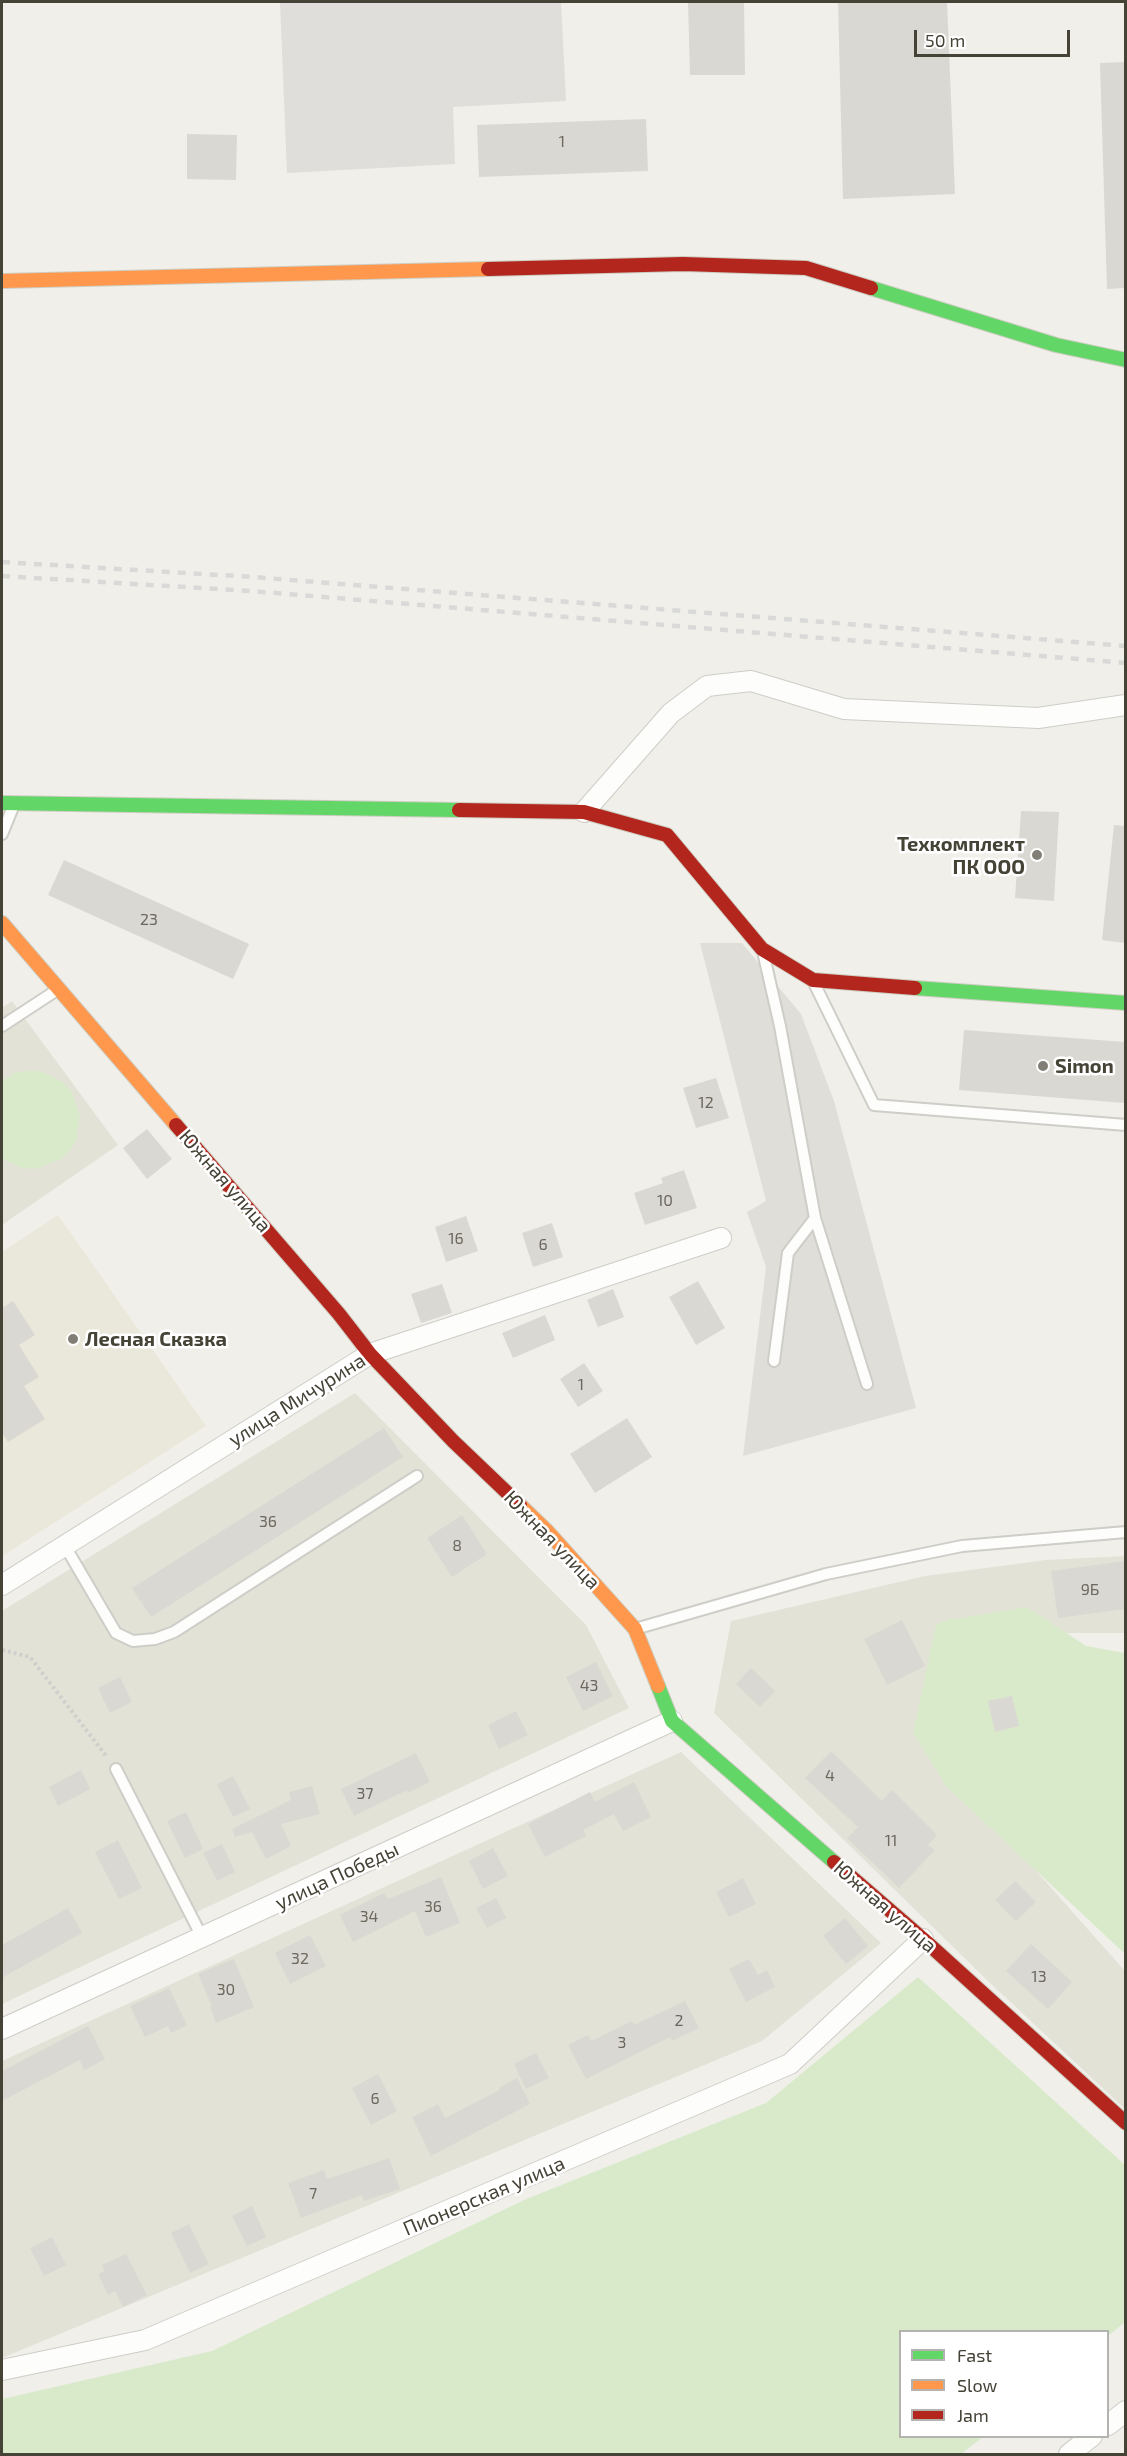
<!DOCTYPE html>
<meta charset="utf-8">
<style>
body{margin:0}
#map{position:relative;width:1127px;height:2456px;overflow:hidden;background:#f0efea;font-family:"Exo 2",sans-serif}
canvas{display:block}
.frame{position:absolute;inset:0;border:3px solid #454236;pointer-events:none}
.legend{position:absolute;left:899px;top:2330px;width:210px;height:108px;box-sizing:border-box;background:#fff;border:2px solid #b5b3af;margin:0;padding:8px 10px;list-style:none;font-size:18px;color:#454236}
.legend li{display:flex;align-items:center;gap:12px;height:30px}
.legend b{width:30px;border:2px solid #b5b3af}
.scale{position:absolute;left:914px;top:30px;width:156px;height:27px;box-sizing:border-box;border:3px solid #454236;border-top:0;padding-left:8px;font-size:18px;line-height:21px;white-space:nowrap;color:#454236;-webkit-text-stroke:4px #fff;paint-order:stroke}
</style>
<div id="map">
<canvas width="1127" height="2456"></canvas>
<div class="frame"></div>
<ul class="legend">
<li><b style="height:8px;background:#63d668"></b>Fast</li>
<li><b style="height:8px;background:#ff974d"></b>Slow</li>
<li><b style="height:8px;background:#b3261e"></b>Jam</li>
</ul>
<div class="scale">50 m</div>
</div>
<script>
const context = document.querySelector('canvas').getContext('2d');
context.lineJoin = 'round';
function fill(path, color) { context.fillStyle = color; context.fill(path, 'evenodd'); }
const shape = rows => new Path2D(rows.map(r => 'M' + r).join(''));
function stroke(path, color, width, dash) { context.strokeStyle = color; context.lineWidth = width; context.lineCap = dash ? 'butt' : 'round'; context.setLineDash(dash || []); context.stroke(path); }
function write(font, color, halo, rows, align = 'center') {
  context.font = font + ' "Exo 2",sans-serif'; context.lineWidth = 5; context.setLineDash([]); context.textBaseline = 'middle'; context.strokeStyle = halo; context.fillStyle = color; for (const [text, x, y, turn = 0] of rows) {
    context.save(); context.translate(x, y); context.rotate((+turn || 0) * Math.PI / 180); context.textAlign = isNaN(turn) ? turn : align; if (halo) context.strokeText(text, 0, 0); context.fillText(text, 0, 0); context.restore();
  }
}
const residential = shape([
 [12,1001,118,1145,2,1225,2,1008],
 [355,1393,586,1625,629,1708,2,2004,2,1611],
 [1125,1556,1125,1633,1059,1633,943,1766,1125,1971,1125,2109,989,1982,714,1713,731,1621,925,1576,1046,1560],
 [681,1752,881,1943,762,2041,2,2358,2,2061]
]);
const industrial = shape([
 [700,943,742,943,801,1014,834,1101,916,1408,743,1456,766,1267,747,1212,766,1201]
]);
const education = shape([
 [58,1215,206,1426,2,1556,2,1252]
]);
const green = shape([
 [27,1071,40,1071,63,1082,72,1092,80,1116,76,1141,69,1152,59,1160,35,1169,22,1168,2,1158,2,1081,15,1073],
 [1027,1607,1086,1646,1125,1653,1125,1954,947,1787,913,1733,936,1625,948,1620],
 [918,1977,1125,2165,1125,2322,1108,2336,1108,2332,900,2332,900,2436,983,2437,961,2454,2,2454,2,2399,212,2351,524,2200,766,2103]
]);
const parking = shape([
 [280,2,561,2,566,101,453,107,455,164,287,173]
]);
const building = shape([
 [688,2,744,2,745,75,690,75],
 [838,2,947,2,955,194,843,199],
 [1125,62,1125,288,1107,289,1100,63],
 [646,119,648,171,479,177,477,125],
 [187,134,237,135,236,180,187,179],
 [1021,811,1059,812,1054,901,1015,898],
 [1114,825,1125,826,1125,943,1102,940],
 [64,860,249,944,233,979,48,895],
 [964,1030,1125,1042,1125,1103,959,1090],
 [716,1078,729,1118,696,1128,683,1088],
 [147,1129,172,1159,147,1179,123,1148],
 [684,1170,697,1208,645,1225,634,1193,663,1183,661,1178],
 [466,1216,478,1251,446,1262,435,1227],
 [552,1223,563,1257,533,1267,522,1233],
 [698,1281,725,1328,696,1345,669,1297],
 [442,1284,452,1313,421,1323,411,1294],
 [613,1289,624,1317,598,1327,587,1300],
 [13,1301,35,1335,19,1345,39,1377,24,1386,45,1419,8,1442,2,1433,2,1308],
 [545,1315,555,1340,513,1358,502,1333],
 [584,1363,603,1391,578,1407,560,1379],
 [627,1418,652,1457,595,1493,570,1454],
 [384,1428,403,1457,151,1617,132,1588],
 [462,1515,487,1554,452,1577,427,1538],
 [1125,1561,1125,1609,1058,1618,1051,1571],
 [902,1620,925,1666,887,1685,864,1639],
 [596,1662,613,1696,583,1711,566,1677],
 [751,1668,775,1691,760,1707,736,1684],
 [120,1677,132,1702,110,1713,98,1688],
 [1012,1696,1019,1726,995,1732,988,1701],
 [516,1711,528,1735,499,1749,488,1725],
 [831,1751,882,1801,892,1790,937,1835,928,1845,935,1850,899,1888,847,1838,858,1827,805,1778],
 [416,1753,430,1782,408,1793,407,1790,354,1816,341,1789],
 [81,1770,90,1789,58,1806,49,1787],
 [233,1776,250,1809,233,1817,217,1784],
 [634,1782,651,1817,623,1831,614,1814,583,1830,586,1836,545,1857,528,1824,590,1792,595,1802],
 [312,1786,320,1814,281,1824,291,1846,266,1859,252,1832,235,1837,232,1829,291,1800,289,1792],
 [186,1812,203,1849,185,1858,167,1821],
 [118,1840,142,1888,119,1899,95,1852],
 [222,1844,235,1872,217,1881,203,1853],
 [493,1848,508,1876,483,1889,469,1861],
 [441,1877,460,1923,426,1937,415,1911,353,1942,340,1915,384,1893,388,1899],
 [743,1878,756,1904,729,1917,716,1892],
 [1015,1881,1036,1902,1016,1921,995,1900],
 [496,1898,506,1918,487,1928,476,1908],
 [68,1908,82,1933,2,1978,2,1945],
 [845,1918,868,1946,846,1964,823,1936],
 [310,1935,326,1966,290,1984,275,1953],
 [1031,1944,1072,1982,1048,2009,1006,1971],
 [234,1959,254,2007,216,2023,210,2007,212,2006,198,1974],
 [749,1959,758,1975,767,1970,775,1987,746,2002,729,1969],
 [169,1988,187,2025,171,2033,168,2026,145,2037,130,2006],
 [685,2001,699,2028,672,2041,670,2037,586,2079,568,2045,588,2035,591,2041,632,2021,634,2025],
 [88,2026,105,2059,84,2070,80,2060,2,2101,2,2071],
 [536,2053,549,2078,526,2089,514,2064],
 [378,2074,397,2111,371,2125,352,2088],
 [517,2078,530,2104,431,2156,412,2117,438,2104,445,2118,500,2090,499,2088],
 [389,2158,400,2189,364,2201,362,2195,301,2218,288,2183,324,2170,327,2179],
 [252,2206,266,2237,247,2246,232,2216],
 [189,2224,209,2264,190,2273,171,2233],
 [52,2237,66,2265,44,2276,30,2248],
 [126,2254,147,2295,123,2307,115,2291,108,2295,98,2274,105,2271,102,2265]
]);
const path = shape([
 [2,1650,30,1657,107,1757]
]);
const lane = shape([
 [2,834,13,807],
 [764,956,780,1026,815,1218,867,1384],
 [814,983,874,1105,1126,1125],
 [2,1026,57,990],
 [774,1361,788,1253,815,1218],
 [65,1546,116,1633,133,1641,155,1639,174,1632,417,1476],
 [635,1629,826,1574,962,1546,1126,1532],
 [116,1769,202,1937]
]);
const street = shape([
 [584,812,671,713,707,686,751,681,844,709,1038,718,1126,705],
 [2,1585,370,1354,721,1238],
 [2,2029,672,1721],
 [2,2370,145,2340,790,2064,923,1939],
 [1108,2425,1126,2411],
 [1069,2454,1092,2436]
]);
const fast = shape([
 [871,288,1056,345,1126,360],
 [2,803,459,810],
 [915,988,1126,1003],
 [658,1686,672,1721,834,1862]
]);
const slow = shape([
 [2,281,488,269],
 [2,923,176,1125],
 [520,1505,547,1531,635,1629,658,1686]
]);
const jam = shape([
 [488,269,683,264,806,268,871,288],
 [459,810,584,812,667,835,762,949,813,980,915,988],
 [176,1125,339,1314,370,1354,453,1441,520,1505],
 [834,1862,923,1939,1126,2123]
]);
const rail = shape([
 [2,562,253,577,1126,646],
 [2,576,251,591,1126,663]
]);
const markers = [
 [1037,855,6,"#817f75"],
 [1043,1066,6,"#817f75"],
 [73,1339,6,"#817f75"]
];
const numberNames = [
 ["1",562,142],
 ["23",149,920],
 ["12",706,1103],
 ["10",665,1201],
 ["16",456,1239],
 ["6",543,1245],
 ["1",581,1385],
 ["36",268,1522],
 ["8",457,1546],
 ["9Б",1090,1590],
 ["43",589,1686],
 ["4",830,1776],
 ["37",365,1794],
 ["11",891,1841],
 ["36",433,1907],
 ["34",369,1917],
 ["32",300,1959],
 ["13",1039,1977],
 ["30",226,1990],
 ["2",679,2021],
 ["3",622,2043],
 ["6",375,2099],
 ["7",313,2194]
];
const poiNames = [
 ["Техкомплект",1025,844,"right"],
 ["ПК ООО",1025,867,"right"],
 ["Simon",1055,1066],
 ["Лесная Сказка",85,1339]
];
const streetNames = [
 ["Южная улица",225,1181,49],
 ["улица Мичурина",297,1400,-32],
 ["Южная улица",552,1540,46],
 ["улица Победы",337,1876,-25],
 ["Южная улица",885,1907,41],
 ["Пионерская улица",484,2196,-23]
];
fill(residential, '#e3e2d7');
fill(industrial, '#e0ded8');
fill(education, '#eae8da');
fill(green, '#d9eacb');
fill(parking, '#dfdeda');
fill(building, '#dad8d2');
stroke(lane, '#cecdc7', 14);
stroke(street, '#cecdc7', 22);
stroke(fast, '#cecdc1', 16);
stroke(slow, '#cecdc1', 16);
stroke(jam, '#cecdc1', 16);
stroke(path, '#d0cfcb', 4, [3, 3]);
stroke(lane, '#fdfdfc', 10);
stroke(street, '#fdfdfc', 20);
stroke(fast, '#63d668', 14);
stroke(slow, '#ff974d', 14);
stroke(jam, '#b3261e', 14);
stroke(rail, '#d9d9d8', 4.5, [8, 8]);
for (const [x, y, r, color] of markers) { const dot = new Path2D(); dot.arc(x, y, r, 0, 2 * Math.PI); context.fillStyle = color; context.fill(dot); stroke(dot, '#fff', 2); }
write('16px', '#6b685e', null, numberNames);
write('bold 20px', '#454236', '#fff', poiNames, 'left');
write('20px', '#454236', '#fff', streetNames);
</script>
